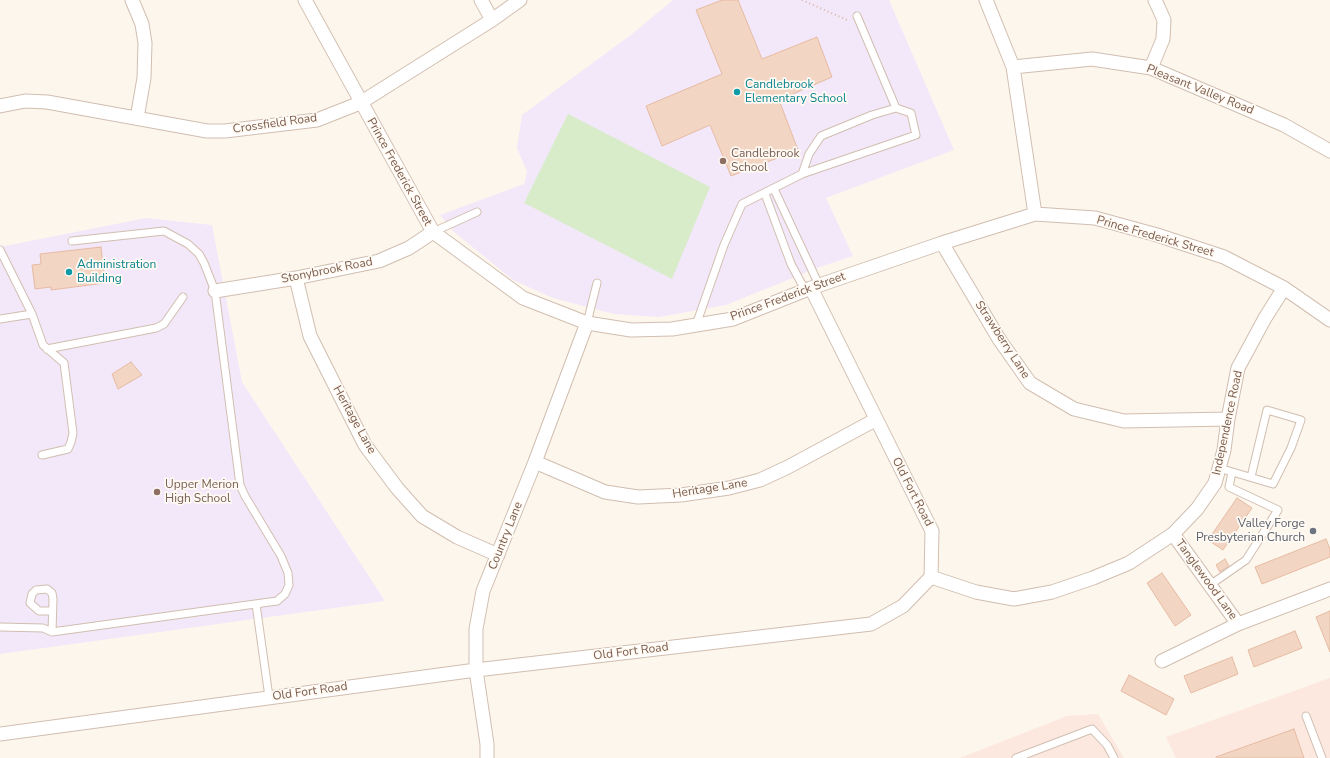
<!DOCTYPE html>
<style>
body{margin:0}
canvas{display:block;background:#fdf6ec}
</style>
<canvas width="1330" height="758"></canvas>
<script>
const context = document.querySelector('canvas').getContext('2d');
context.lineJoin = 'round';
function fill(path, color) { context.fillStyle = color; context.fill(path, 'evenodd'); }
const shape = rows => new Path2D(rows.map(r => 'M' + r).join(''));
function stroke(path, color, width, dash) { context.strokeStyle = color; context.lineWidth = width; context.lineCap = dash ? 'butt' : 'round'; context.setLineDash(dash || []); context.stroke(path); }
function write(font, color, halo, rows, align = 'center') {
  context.font = font + ' "Nunito Sans",sans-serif'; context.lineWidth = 3.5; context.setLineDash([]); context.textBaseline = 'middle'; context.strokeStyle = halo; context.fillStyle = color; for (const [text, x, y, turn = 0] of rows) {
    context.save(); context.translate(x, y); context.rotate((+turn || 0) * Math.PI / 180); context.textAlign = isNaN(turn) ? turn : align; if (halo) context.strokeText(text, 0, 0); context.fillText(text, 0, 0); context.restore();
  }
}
const commercial = shape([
 [1330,678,1330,758,1176,758,1166,737],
 [1098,714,1124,758,960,758,1067,716]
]);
const education = shape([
 [673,0,889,0,954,150,826,198,853,256,820,267,726,305,659,317,614,314,553,298,513,280,454,232,440,215,524,184,527,172,517,148,522,115,632,34],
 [146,218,212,225,242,382,385,601,0,654,0,247]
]);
const green = shape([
 [568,114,710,187,672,279,524,203]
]);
const building = shape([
 [722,0,738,0,762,59,817,37,832,77,779,100,798,150,731,176,710,125,662,146,646,106,722,74,696,10,722,0],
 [101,247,105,283,51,290,51,287,35,289,32,265,41,264,40,254,101,247],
 [131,362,142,375,118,389,112,374,131,362],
 [1237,498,1252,508,1223,550,1208,540,1237,498],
 [1326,539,1330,549,1330,557,1262,584,1255,567,1326,539],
 [1225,559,1229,566,1220,572,1216,565,1225,559],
 [1162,573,1191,615,1175,626,1147,583,1162,573],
 [1330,611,1330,652,1316,617,1330,611],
 [1295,631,1302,648,1254,667,1248,650,1295,631],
 [1232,657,1238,674,1191,693,1184,676,1232,657],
 [1129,675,1174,699,1166,715,1121,691,1129,675],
 [1294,729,1304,758,1216,758,1216,757,1294,729]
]);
const path = shape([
 [802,0,847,20,849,19]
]);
const lane = shape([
 [857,16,896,108],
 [774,189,819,285],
 [765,194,791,264,805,290],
 [433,232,477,212],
 [0,250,32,314,43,345,64,363,73,433,71,442,68,449,42,455],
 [0,319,32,314],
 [587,323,597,283],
 [696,325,724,245,742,204,802,174,916,135,911,113,896,108,872,115,821,136,809,154,802,174],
 [47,349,156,328,164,324,183,297],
 [1219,468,1273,484,1291,448,1301,420,1267,410,1251,477],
 [1210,585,1246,560,1278,510,1229,487,1232,472],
 [256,604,269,697],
 [0,627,43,628,52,632,53,599,52,593,47,589,36,590,32,594,30,603,39,611,52,611],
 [52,632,277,601,285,594,289,585,288,573,281,556,245,496,240,485,215,291,204,263,199,254,188,244,164,231,72,241],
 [1306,716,1322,758],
 [1016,758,1092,729,1107,745,1114,758]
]);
const street = shape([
 [132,0,142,24,145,43,144,78,137,118],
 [305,0,433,232,523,298,587,323,631,330,672,329,733,319,811,288,942,243,1035,214,1095,218,1157,235,1224,257,1284,288,1330,320],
 [481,0,492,20],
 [986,0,1013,67,1035,214],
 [1013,67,1092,59,1151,68,1284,125,1330,151],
 [1151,68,1163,39,1164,20,1155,0],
 [0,106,25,101,47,102,207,131,225,131,317,120,360,103,492,20,520,0],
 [942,243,999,339,1030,383,1074,409,1124,421,1228,419],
 [296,278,310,336,365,445,397,488,422,516,457,537,498,555],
 [215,291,296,278,379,261,409,248,433,232],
 [535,462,605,492,638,497,681,495,729,488,760,480,788,467,875,420],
 [1173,534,1238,624,1330,589],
 [931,577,976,592,1014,599,1052,592,1093,578,1129,563,1173,534,1197,509,1215,483,1224,450,1228,419,1238,368,1265,318,1284,288],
 [1162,661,1238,624],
 [0,734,476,670,871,624,903,606,931,577,932,531,811,288],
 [487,758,487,744,476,670,476,629,483,591,535,462,587,323]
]);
const markers = [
 [737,92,4,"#0f9aa8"],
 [723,161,4,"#8d6e63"],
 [69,272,4,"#0f9aa8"],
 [157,492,4,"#8d6e63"],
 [1313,531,4,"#6b7280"]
];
const cultureNames = [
 ["Candlebrook",745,85],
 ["Elementary School",745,99],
 ["Administration",77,265],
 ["Building",77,279]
];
const streetNames = [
 ["Pleasant Valley Road",1200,90,22],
 ["Crossfield Road",275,124,-8],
 ["Prince Frederick Street",399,172,61],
 ["Prince Frederick Street",1155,237,16],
 ["Stonybrook Road",327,271,-11],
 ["Prince Frederick Street",788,297,-20],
 ["Strawberry Lane",1002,340,57],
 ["Heritage Lane",354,420,61],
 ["Independence Road",1228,423,-78],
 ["Heritage Lane",710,489,-9],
 ["Old Fort Road",912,492,63],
 ["Country Lane",506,536,-68],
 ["Tanglewood Lane",1206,580,54],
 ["Old Fort Road",631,652,-7],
 ["Old Fort Road",310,692,-8]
];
const educationNames = [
 ["Candlebrook",731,154],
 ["School",731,168],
 ["Upper Merion",165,485],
 ["High School",165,499]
];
const worshipNames = [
 ["Valley Forge",1305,524],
 ["Presbyterian Church",1305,538]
];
fill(commercial, '#fde8e0');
fill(education, '#f3e8fa');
fill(green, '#d8ecc9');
fill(building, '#f3d5c3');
stroke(building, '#e6bba3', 1);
stroke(lane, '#d1beb0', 9);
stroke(street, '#d1beb0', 15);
stroke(path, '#d9b8a5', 2, [1, 3]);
stroke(lane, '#fff', 7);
stroke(street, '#fff', 13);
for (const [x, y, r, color] of markers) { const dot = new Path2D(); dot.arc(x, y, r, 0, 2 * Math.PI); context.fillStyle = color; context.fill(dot); stroke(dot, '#fffaf3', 1.5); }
write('12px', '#0d838f', '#fffaf3', cultureNames, 'left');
write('12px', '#7a5c4d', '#fffaf3', streetNames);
write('12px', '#785e54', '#fffaf3', educationNames, 'left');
write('12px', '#5b616d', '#fffaf3', worshipNames, 'right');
</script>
